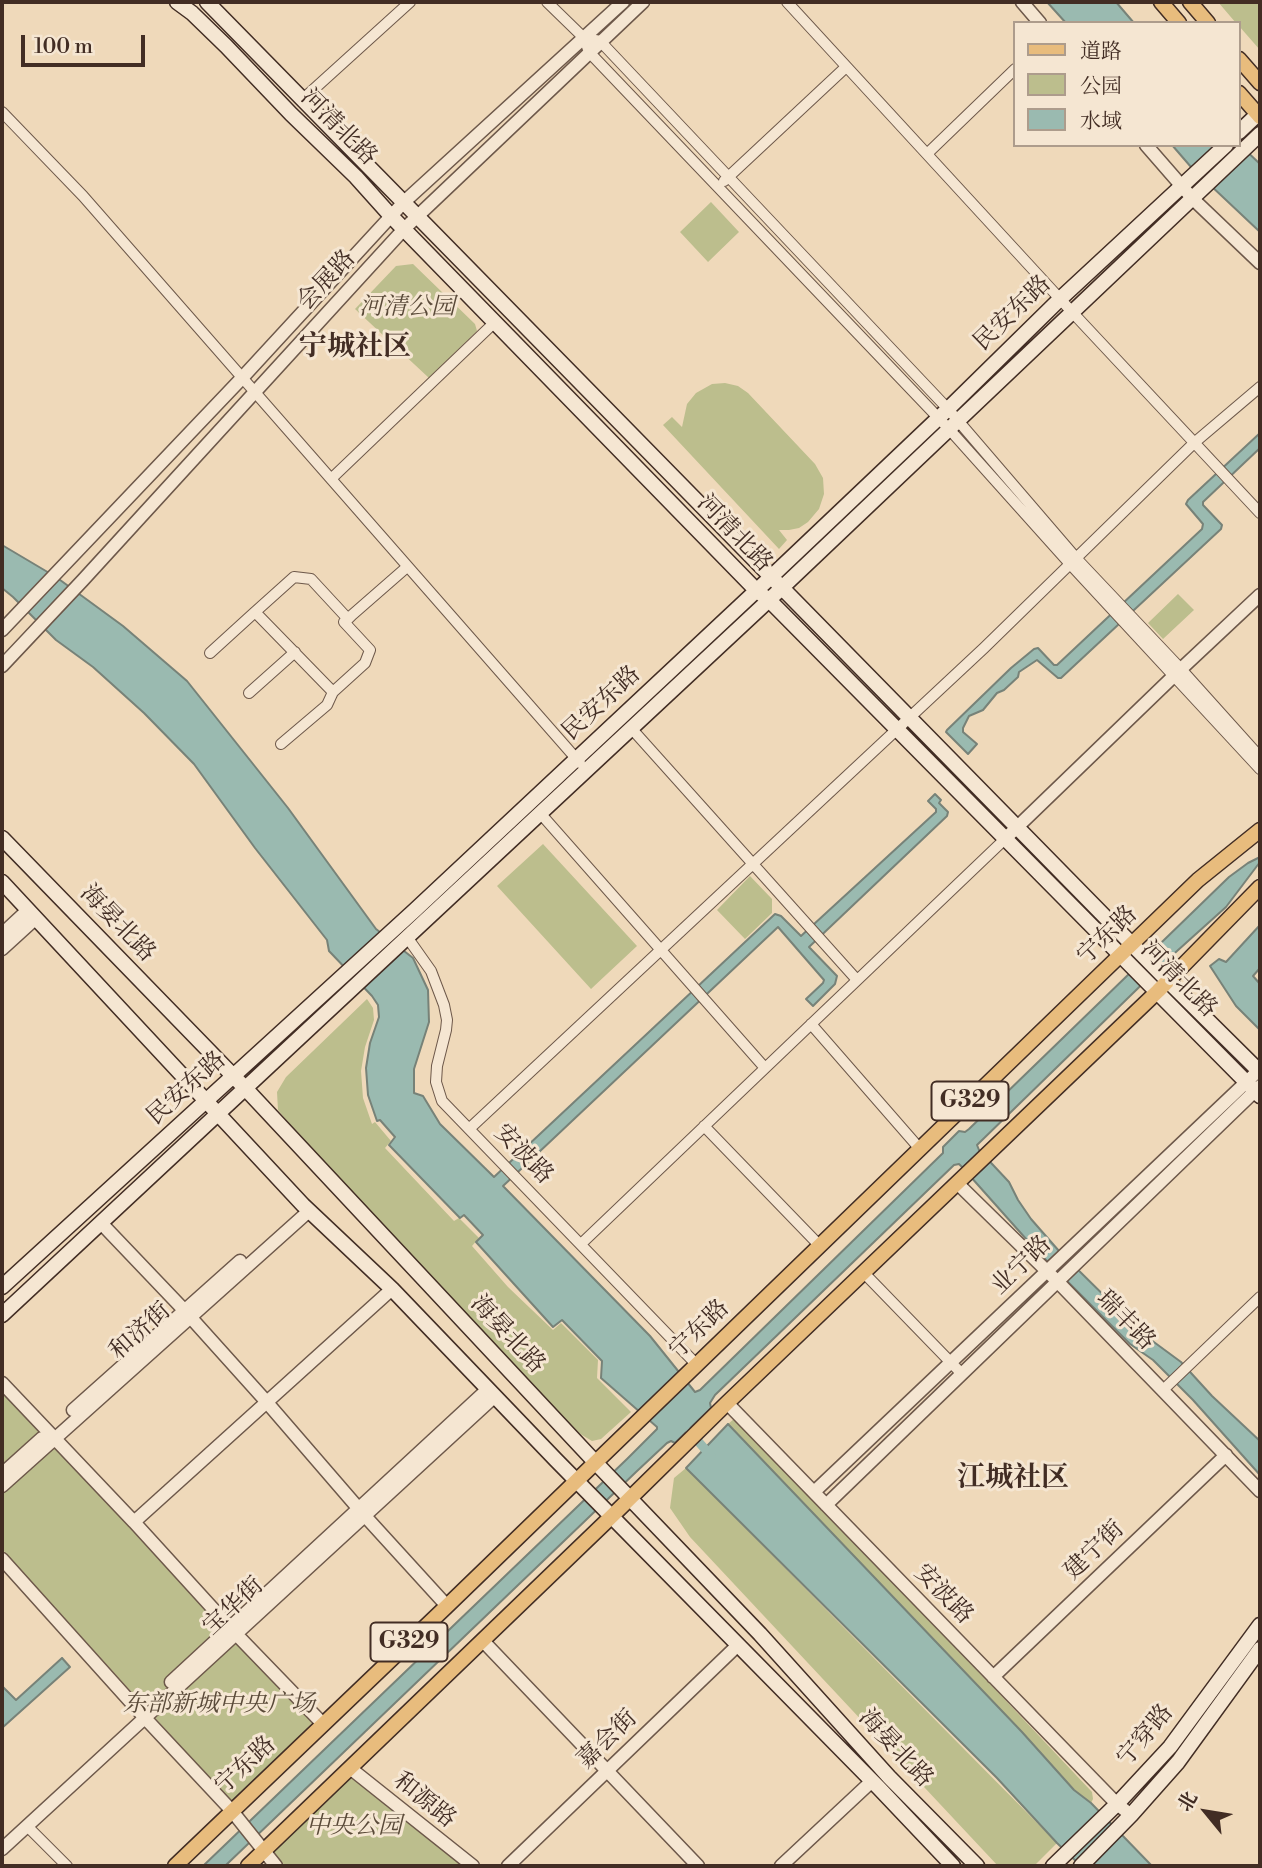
<!DOCTYPE html>
<meta charset="utf-8">
<style>
body{margin:0}
#map{position:relative;width:1262px;height:1868px;overflow:hidden;background:#efd9ba;font-family:"Libre Bodoni","Noto Serif SC",serif}
canvas{display:block}
.frame{position:absolute;inset:0;border:4px solid #422d24;pointer-events:none}
.legend{position:absolute;left:1013px;top:21px;width:228px;height:126px;box-sizing:border-box;background:#f5e6d2;border:2px solid #ad9c8c;margin:0;padding:9px 12px;list-style:none;font-size:21px;color:#422d24}
.legend li{display:flex;align-items:center;gap:14px;height:35px}
.legend b{width:35px;border:2px solid #ad9c8c}
.north{position:absolute;left:1171px;top:1777px;width:70px;height:70px;-webkit-text-stroke:5px #f5e6d2;paint-order:stroke;rotate:300deg;font-size:19px;font-weight:700;line-height:28px;text-align:center;color:#422d24}
.north::after{content:'';display:block;margin:auto;width:24px;height:32px;background:#422d24;clip-path:polygon(50% 0,100% 100%,50% 72%,0 100%)}
.scale{position:absolute;left:21px;top:35px;width:124px;height:32px;box-sizing:border-box;border:4px solid #422d24;border-top:0;padding-left:9px;font-size:21px;line-height:24px;white-space:nowrap;color:#422d24;-webkit-text-stroke:5px #f5e6d2;paint-order:stroke}
</style>
<div id="map">
<canvas width="1262" height="1868"></canvas>
<div class="frame"></div>
<ul class="legend">
<li><b style="height:9px;background:#e8bc7d"></b>道路</li>
<li><b style="height:19px;background:#bcbe8d"></b>公园</li>
<li><b style="height:19px;background:#9abab0"></b>水域</li>
</ul>
<div class="north">北</div>
<div class="scale">100 m</div>
</div>
<script>
const context = document.querySelector('canvas').getContext('2d');
context.lineJoin = 'round';
function fill(path, color) { context.fillStyle = color; context.fill(path, 'evenodd'); }
const shape = rows => new Path2D(rows.map(r => 'M' + r).join(''));
function stroke(path, color, width, dash) { context.strokeStyle = color; context.lineWidth = width; context.lineCap = dash ? 'butt' : 'round'; context.setLineDash(dash || []); context.stroke(path); }
function write(font, color, halo, rows, align = 'center') {
  context.font = font + ' "Libre Bodoni","Noto Serif SC",serif'; context.lineWidth = 6; context.setLineDash([]); context.textBaseline = 'middle'; context.strokeStyle = halo; context.fillStyle = color; for (const [text, x, y, turn = 0] of rows) {
    context.save(); context.translate(x, y); context.rotate((+turn || 0) * Math.PI / 180); context.textAlign = isNaN(turn) ? turn : align; if (halo) context.strokeText(text, 0, 0); context.fillText(text, 0, 0); context.restore();
  }
}
const green = shape([
 [1218,2,1260,2,1260,50,1239,26,1239,23,1236,23],
 [711,202,739,232,708,262,680,232],
 [413,264,475,324,477,331,429,378,355,309,396,266],
 [725,383,738,386,748,393,815,464,823,478,824,494,819,509,808,522,799,528,789,530,779,530,787,540,779,549,663,425,672,417,682,427,687,404,696,393,712,384],
 [1178,594,1194,610,1163,639,1148,623],
 [543,844,637,946,591,989,497,886],
 [750,876,772,899,772,913,745,939,717,910],
 [367,999,373,1008,374,1020,365,1047,361,1071,363,1098,372,1124,375,1122,391,1141,385,1148,454,1221,459,1218,479,1238,472,1246,508,1287,553,1330,561,1323,598,1360,597,1378,631,1412,601,1439,592,1441,582,1435,569,1425,393,1238,296,1132,278,1110,277,1092,286,1077],
 [2,1392,313,1722,233,1804,2,1549],
 [735,1418,910,1599,1092,1792,1093,1799,1091,1803,1074,1790,1022,1732,728,1424],
 [686,1468,1057,1843,1034,1866,998,1866,690,1537,670,1508,674,1478],
 [352,1775,465,1866,285,1866,272,1850]
]);
const water = shape([
 [1047,2,1116,2,1134,23,1066,23,1047,2],
 [1239,144,1260,164,1260,232,1191,167,1172,145,1239,144],
 [1260,433,1260,448,1203,502,1203,505,1222,525,1221,529,1061,678,1058,678,1037,660,1019,672,1018,677,1004,690,997,693,983,710,969,716,963,728,963,732,977,744,968,754,946,732,947,730,1011,668,1034,649,1038,648,1054,665,1057,665,1202,529,1203,524,1186,504,1188,500,1260,433],
 [2,545,56,577,123,626,187,681,288,808,376,929,413,958,428,990,429,1022,414,1069,414,1093,423,1096,440,1124,494,1177,775,914,781,916,801,936,936,812,936,809,928,801,935,794,941,800,939,803,948,812,947,816,809,947,837,976,835,984,813,1006,806,999,823,983,824,980,778,927,503,1186,650,1336,695,1392,700,1390,943,1153,943,1147,959,1131,965,1132,969,1129,1229,877,1248,863,1260,857,1260,862,1226,907,1167,960,977,1145,979,1150,1009,1182,1018,1200,1031,1219,1059,1251,1143,1334,1181,1362,1212,1396,1260,1441,1260,1475,1193,1400,1153,1360,1130,1344,1035,1249,962,1167,959,1164,954,1165,715,1395,710,1403,711,1408,675,1443,671,1441,667,1443,636,1472,225,1866,203,1866,627,1459,657,1429,657,1427,601,1378,602,1361,562,1320,553,1327,476,1242,483,1235,464,1215,460,1218,389,1145,395,1137,380,1120,377,1121,368,1095,366,1068,370,1043,379,1017,378,1005,372,996,329,951,327,940,255,848,194,764,144,713,93,667,56,640,13,597,2,588,2,545],
 [1260,925,1260,968,1253,976,1260,984,1260,1030,1236,1006,1210,966,1219,959,1226,962,1260,925],
 [728,1424,1022,1732,1074,1790,1091,1803,1152,1866,1081,1866,1057,1843,997,1778,686,1468,728,1424],
 [62,1658,70,1667,2,1728,2,1686,16,1700,62,1658]
]);
const canal = shape([
 [690,1432,711,1456]
]);
const minor = shape([
 [547,2,584,38,589,52,949,429,1070,564,1260,769],
 [787,2,1073,313,1260,513],
 [595,40,600,41,948,409,1076,558,1181,669,1260,757],
 [303,99,410,2],
 [2,112,83,196,580,763],
 [928,155,930,151,1015,69],
 [724,181,846,67],
 [331,479,495,322],
 [348,619,311,579,294,577,255,612,333,692,365,663,370,650,344,622,348,619,352,615,407,567],
 [210,653,255,612],
 [249,693,295,652],
 [631,728,857,980],
 [281,744,327,705,333,692],
 [540,813,765,1068],
 [407,937,431,971,444,1005,447,1020,446,1030,437,1066,436,1082,442,1101,697,1365],
 [811,1024,920,1149],
 [704,1126,820,1246],
 [469,1129,984,648,1194,443,1260,387],
 [581,1244,1006,838],
 [864,1273,962,1374],
 [1163,1390,1260,1297],
 [27,1826,67,1866]
]);
const tertiary = shape([
 [1022,2,1040,23],
 [1146,145,1193,199,1260,263],
 [2,630,242,378,404,202,623,2],
 [2,666,83,580,404,229,643,2],
 [1010,834,1181,669,1260,595],
 [2,934,28,910],
 [2,949,36,918],
 [957,1183,1058,1282,1260,1491],
 [101,1223,184,1310,264,1399,365,1516,447,1606],
 [2,1383,134,1522,392,1289],
 [727,1403,1117,1804,1131,1815],
 [73,1410,240,1261],
 [2,1474,42,1438],
 [2,1486,309,1211],
 [814,1492,1259,1070],
 [826,1505,1260,1086],
 [134,1522,236,1634,323,1724],
 [2,1559,145,1718,232,1811,276,1866],
 [483,1641,698,1866],
 [993,1677,1226,1455],
 [171,1682,488,1389],
 [350,1768,473,1866],
 [2,1849,495,1396],
 [508,1866,738,1645],
 [781,1866,872,1781]
]);
const secondary = shape([
 [177,2,192,13,226,46,291,114,356,177,391,216,757,591,769,600,1260,1096],
 [207,2,1168,981,1260,1072],
 [1239,132,1260,112],
 [2,838,245,1088,595,1462,760,1634,889,1777,977,1866],
 [2,882,303,1205,392,1289,556,1460,879,1788,953,1866],
 [2,1287,414,911,772,576,948,409,1060,299,1226,145],
 [2,1315,769,600,1260,134],
 [1053,1866,1117,1804,1170,1747,1260,1625],
 [1081,1866,1131,1815,1178,1762,1260,1649]
]);
const primary = shape([
 [1161,2,1179,23],
 [1190,2,1208,23],
 [1239,59,1260,83],
 [1239,93,1260,117],
 [175,1866,447,1606,1198,880,1260,830],
 [248,1866,612,1516,727,1403,1158,991,1260,887]
]);
const shields = [
 [970,1101,77],
 [409,1642,77]
];
const shieldNames = [
 ["G329",970,1101],
 ["G329",409,1642]
];
const streetNames = [
 ["河清北路",338,128,45],
 ["会展路",327,281,-47],
 ["民安东路",1013,314,-44],
 ["河清北路",734,534,46],
 ["民安东路",602,704,-43],
 ["海晏北路",117,924,46],
 ["宁东路",1108,936,-44],
 ["河清北路",1178,980,45],
 ["民安东路",187,1089,-42],
 ["安波路",523,1155,46],
 ["业宁路",1022,1266,-44],
 ["瑞丰路",1125,1321,46],
 ["宁东路",700,1330,-44],
 ["和济街",141,1332,-42],
 ["海晏北路",507,1335,47],
 ["建宁街",1095,1551,-44],
 ["安波路",943,1595,46],
 ["宝华街",234,1607,-43],
 ["宁穿路",1146,1736,-50],
 ["嘉会街",608,1740,-44],
 ["海晏北路",895,1749,47],
 ["宁东路",246,1766,-43],
 ["和源路",424,1801,39]
];
const parkNames = [
 ["河清公园",407,308],
 ["东部新城中央广场",219,1705],
 ["中央公园",354,1827]
];
const quarterNames = [
 ["宁城社区",355,348],
 ["江城社区",1013,1479]
];
fill(green, '#bcbe8d');
fill(water, '#9abab0');
stroke(water, '#778278', 2);
stroke(canal, '#9abab0', 9);
stroke(minor, '#6d584a', 12);
stroke(tertiary, '#6d584a', 15);
stroke(secondary, '#422d24', 17);
stroke(primary, '#422d24', 17);
stroke(minor, '#f5e6d2', 10);
stroke(tertiary, '#f5e6d2', 12);
stroke(secondary, '#f5e6d2', 14);
stroke(primary, '#e8bc7d', 14);
for (const [x, y, w] of shields) { const box = new Path2D(); box.roundRect(x - w / 2, y - 19.5, w, 39, 5); context.fillStyle = '#f5e6d2'; context.fill(box); stroke(box, '#422d24', 2); }
write('bold 23px', '#422d24', null, shieldNames);
write('24px', '#422d24', '#f5e6d2', streetNames);
write('italic 24px', '#5a4a39', '#f5e6d2', parkNames);
write('bold 28px', '#422d24', '#f5e6d2', quarterNames);
</script>
